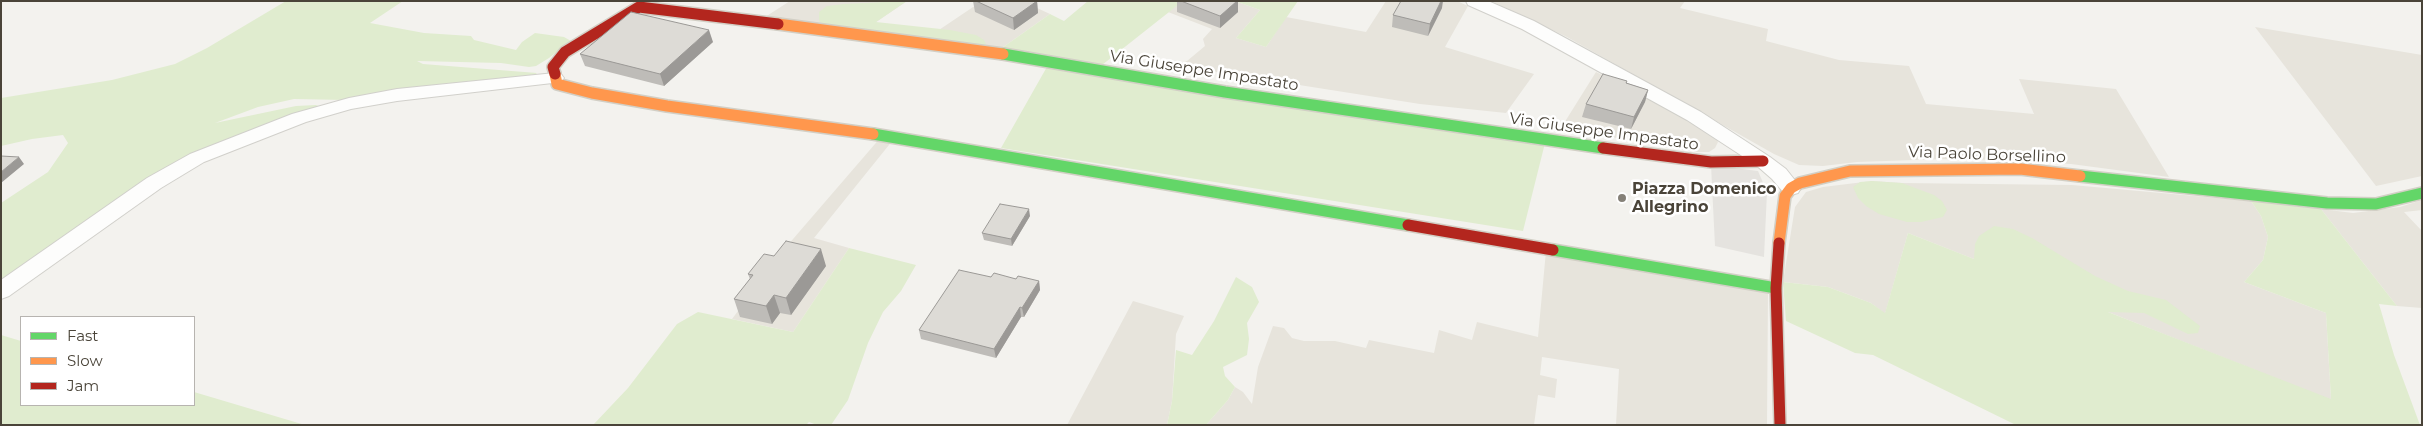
<!DOCTYPE html>
<style>
body{margin:0}
#map{position:relative;width:2423px;height:426px;overflow:hidden;background:#f3f2ee;font-family:Montserrat,sans-serif}
canvas{display:block}
.frame{position:absolute;inset:0;border:2px solid #4a4439;pointer-events:none}
.legend{position:absolute;left:20px;top:316px;width:175px;height:90px;box-sizing:border-box;background:#fff;border:1px solid #b7b4b0;margin:0;padding:6px 9px;list-style:none;font-size:15px;color:#4a4439}
.legend li{display:flex;align-items:center;gap:10px;height:25px}
.legend b{width:25px;border:1px solid #b7b4b0}
</style>
<div id="map">
<canvas width="2423" height="426"></canvas>
<div class="frame"></div>
<ul class="legend">
<li><b style="height:6px;background:#63d668"></b>Fast</li>
<li><b style="height:6px;background:#ff974d"></b>Slow</li>
<li><b style="height:6px;background:#b3261e"></b>Jam</li>
</ul>
</div>
<script>
const context = document.querySelector('canvas').getContext('2d');
context.lineJoin = 'round';
function fill(path, color) { context.fillStyle = color; context.fill(path, 'evenodd'); }
const shape = rows => new Path2D(rows.map(r => 'M' + r).join(''));
function stroke(path, color, width, dash) { context.strokeStyle = color; context.lineWidth = width; context.lineCap = dash ? 'butt' : 'round'; context.setLineDash(dash || []); context.stroke(path); }
function write(font, color, halo, rows, align = 'center') {
  context.font = font + ' Montserrat,sans-serif'; context.lineWidth = 5; context.setLineDash([]); context.textBaseline = 'middle'; context.strokeStyle = halo; context.fillStyle = color; for (const [text, x, y, turn = 0] of rows) {
    context.save(); context.translate(x, y); context.rotate((+turn || 0) * Math.PI / 180); context.textAlign = isNaN(turn) ? turn : align; if (halo) context.strokeText(text, 0, 0); context.fillText(text, 0, 0); context.restore();
  }
}
const residential = shape([
 [790,1,907,1,863,31,762,19],
 [982,1,1022,1,1050,14,999,50,924,40],
 [1183,1,1235,1,1260,10,1236,38,1266,47,1286,17,1366,32,1386,1,1457,1,1468,6,1445,47,1534,74,1506,113,1420,104,1172,65,1187,61,1205,46,1203,39,1212,29,1168,12],
 [1491,1,1685,1,1680,8,1768,29,1766,41,1839,60,1909,66,1926,104,2034,114,2019,79,2116,89,2169,177,2071,164,2011,160,1943,159,1857,162,1823,166,1799,165,1774,154,1567,37],
 [2255,27,2422,55,2422,176,2376,186],
 [1596,72,1665,106,1715,135,1718,142,1715,148,1709,152,1694,152,1561,128],
 [881,137,893,140,814,238,849,248,793,332,732,319,787,246],
 [1872,181,1902,183,2072,185,2251,201,2261,216,2268,237,2263,260,2244,282,2326,313,2331,400,1908,233,1885,314,1871,303,1828,287,1783,282,1795,207,1806,192,1823,187],
 [2422,200,2422,210,2404,212,2422,231,2422,308,2397,306,2321,209,2353,213,2400,207],
 [1546,251,1768,293,1767,425,1616,425,1619,369,1542,357,1540,375,1557,379,1555,398,1538,395,1534,425,1206,425,1228,400,1235,387,1243,392,1252,404,1258,367,1273,326,1284,328,1292,338,1304,341,1335,341,1366,348,1369,340,1434,353,1439,330,1472,340,1477,322,1538,337],
 [1133,301,1184,316,1176,334,1172,401,1167,425,1067,425]
]);
const green = shape([
 [286,1,403,1,370,23,424,33,471,36,474,40,516,50,522,42,535,33,564,37,571,41,549,58,536,66,529,67,501,63,417,61,423,64,537,73,531,78,346,100,294,99,258,107,215,123,296,106,316,105,323,108,213,148,1,287,1,203,48,172,68,143,63,135,32,139,1,146,1,98,112,80,175,64,207,48],
 [907,1,876,22,950,30,976,35,984,40,986,44,978,47,828,27,819,21,819,12,827,6,844,4],
 [1088,1,1183,1,1102,65,999,50,1050,14,1064,21],
 [1235,1,1298,1,1266,47,1236,38,1260,10],
 [1048,65,1545,143,1523,231,1001,148],
 [1872,181,1902,183,1934,195,1942,201,1947,210,1943,217,1921,222,1907,222,1879,214,1866,206,1858,198,1853,187,1860,182],
 [2251,201,2321,209,2397,306,2379,304,2394,355,2420,425,2016,425,1873,355,1855,353,1786,321,1783,282,1828,287,1871,303,1885,313,1908,233,1974,259,1975,244,1979,236,1994,226,2013,229,2032,238,2095,276,2128,291,2166,300,2200,326,2198,333,2188,334,2144,313,2108,312,2331,399,2326,313,2244,282,2263,260,2268,237,2261,216],
 [849,248,916,265,901,291,883,312,868,343,848,400,831,425,817,425,809,422,806,425,593,425,628,388,677,324,698,312,793,332],
 [1236,277,1252,287,1259,302,1247,323,1249,339,1247,355,1223,367,1225,376,1235,387,1228,400,1206,425,1167,425,1172,401,1176,350,1192,355,1214,321],
 [1,335,21,341,21,405,194,405,194,392,305,425,1,425]
]);
const parking = shape([
 [1711,165,1758,171,1767,192,1764,257,1715,246]
]);
const street = shape([
 [1466,1,1488,1,1534,21,1701,112,1770,157,1786,169,1801,188,1798,193,1791,195,1784,193,1772,179,1756,165,1687,120,1522,29,1468,5,1466,1],
 [555,73,561,74,564,78,561,82,397,101,351,109,306,122,204,162,161,188,9,296,1,299,1,280,147,178,190,154,292,114,349,98,397,89,555,73]
]);
const fast = shape([
 [1003,54,1225,92,1603,148],
 [873,134,1408,225],
 [2080,176,2327,203,2376,204,2422,193],
 [1553,250,1776,288]
]);
const slow = shape([
 [778,24,1003,54],
 [555,74,557,84,592,93,667,106,873,134],
 [1779,243,1785,196,1791,188,1800,183,1850,171,2020,169,2080,176]
]);
const jam = shape([
 [555,74,553,67,565,52,639,7,778,24],
 [1603,148,1711,162,1763,161],
 [1408,225,1553,250],
 [1779,243,1776,288,1780,425]
]);
const wall = shape([
 [973,1,1037,1,1038,13,1014,30,975,12],
 [1177,1,1238,1,1238,12,1220,28,1177,12],
 [1442,8,1428,36,1392,27,1393,15],
 [713,42,664,86,585,66,580,54],
 [1627,81,1627,83,1648,90,1645,102,1631,129,1582,117,1586,104],
 [1030,216,1012,246,984,240,982,233],
 [826,266,791,315,780,313,772,324,740,317,734,299,750,279,748,274],
 [991,277,1039,281,1040,290,1024,317,1021,317,996,358,921,339,919,330]
]);
const shadedWall = shape([
 [1037,1,1038,13,1014,30,1013,18],
 [1237,1,1238,1,1238,12,1220,28,1220,16],
 [1441,1,1443,1,1442,8,1428,36,1430,24],
 [709,30,713,42,664,86,660,74],
 [1648,90,1645,102,1631,129,1634,117],
 [19,157,24,164,1,183,1,172],
 [1029,209,1030,216,1012,246,1011,239],
 [821,249,826,266,791,315,786,298],
 [1039,281,1040,290,1024,317,1022,308],
 [774,295,780,313,772,324,766,306],
 [1020,307,1021,317,996,358,994,349]
]);
const building = shape([
 [976,1,1037,1,1013,18,976,1],
 [1181,1,1237,1,1220,16,1181,1],
 [1401,1,1441,1,1430,24,1393,15,1401,1],
 [631,12,709,30,660,74,580,54,631,12],
 [1603,74,1627,81,1626,83,1648,90,1634,117,1586,104,1603,74],
 [1,156,19,157,1,172,1,156],
 [1000,204,1029,209,1011,239,982,233,1000,204],
 [786,241,821,249,786,298,774,295,766,306,734,299,753,275,748,274,764,254,774,256,786,241],
 [959,270,991,277,994,273,1016,279,1018,276,1039,281,1022,308,1020,307,994,349,919,330,959,270]
]);
const markers = [
 [1622,198,5,"#858178"]
];
const streetNames = [
 ["Via Giuseppe Impastato",1204,71,9],
 ["Via Giuseppe Impastato",1604,132,8],
 ["Via Paolo Borsellino",1987,155,2]
];
const poiNames = [
 ["Piazza Domenico",1632,189],
 ["Allegrino",1632,207]
];
fill(residential, '#e7e4dc');
fill(green, '#e0eccf');
fill(parking, '#e5e3df');
stroke(street, '#d1d0cb', 2);
stroke(fast, '#d2cfc5', 14);
stroke(slow, '#d2cfc5', 14);
stroke(jam, '#d2cfc5', 14);
fill(street, '#fdfdfc');
stroke(fast, '#63d668', 11);
stroke(slow, '#ff974d', 11);
stroke(jam, '#b3261e', 11);
fill(wall, '#bebcb8');
fill(shadedWall, '#9b9996');
fill(building, '#dddbd6');
stroke(building, '#9b9996', 1);
for (const [x, y, r, color] of markers) { const dot = new Path2D(); dot.arc(x, y, r, 0, 2 * Math.PI); context.fillStyle = color; context.fill(dot); stroke(dot, '#fff', 2); }
write('16px', '#4a4439', '#fff', streetNames);
write('bold 16px', '#4a4439', '#fff', poiNames, 'left');
</script>
